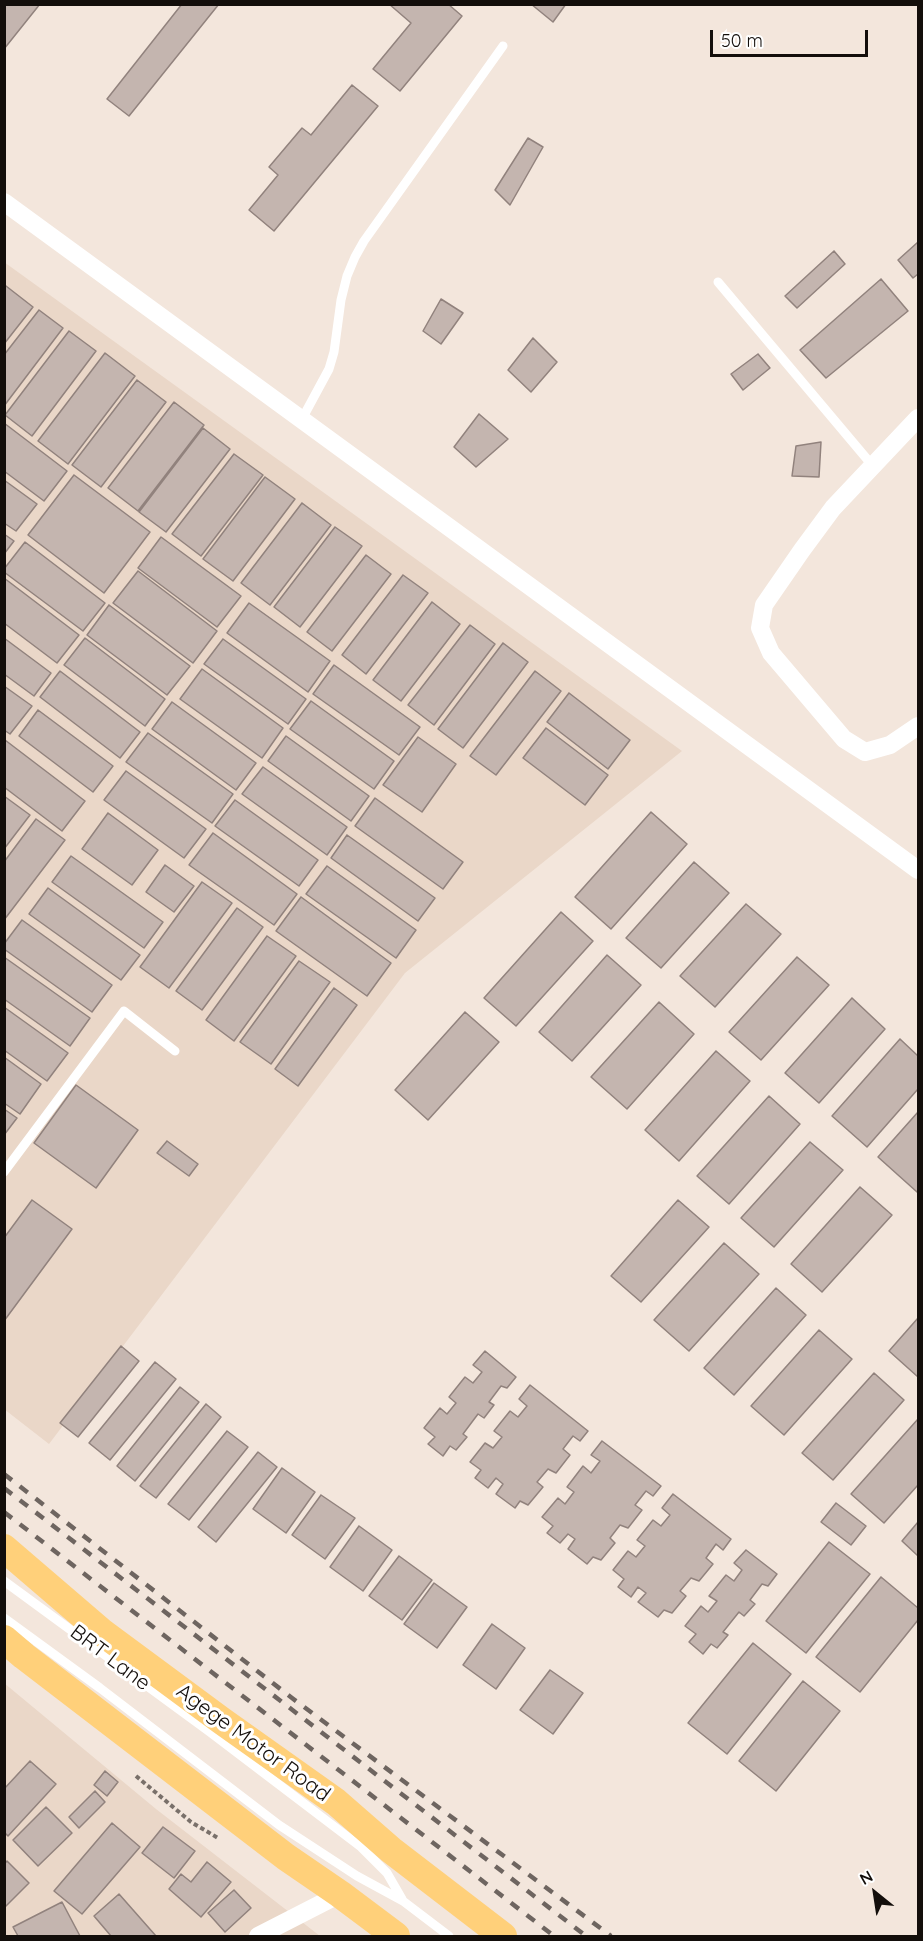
<!DOCTYPE html>
<style>
body{margin:0}
#map{position:relative;width:923px;height:1941px;overflow:hidden;background:#f3e6dc;font-family:Quicksand,sans-serif}
canvas{display:block}
.frame{position:absolute;inset:0;border:6px solid #130e0b;pointer-events:none}
.north{position:absolute;left:845px;top:1863px;width:60px;height:60px;-webkit-text-stroke:4px #fff;paint-order:stroke;rotate:330deg;font-size:16px;font-weight:700;line-height:24px;text-align:center;color:#130e0b}
.north::after{content:'';display:block;margin:auto;width:21px;height:27px;background:#130e0b;clip-path:polygon(50% 0,100% 100%,50% 72%,0 100%)}
.scale{position:absolute;left:710px;top:30px;width:158px;height:27px;box-sizing:border-box;border:3px solid #130e0b;border-top:0;padding-left:8px;font-size:18px;line-height:21px;white-space:nowrap;color:#130e0b;-webkit-text-stroke:4px #fff;paint-order:stroke}
</style>
<div id="map">
<canvas width="923" height="1941"></canvas>
<div class="frame"></div>
<div class="north">N</div>
<div class="scale">50 m</div>
</div>
<script>
const context = document.querySelector('canvas').getContext('2d');
context.lineJoin = 'round';
function fill(path, color) { context.fillStyle = color; context.fill(path, 'evenodd'); }
const shape = rows => new Path2D(rows.map(r => 'M' + r).join(''));
function stroke(path, color, width, dash) { context.strokeStyle = color; context.lineWidth = width; context.lineCap = dash ? 'butt' : 'round'; context.setLineDash(dash || []); context.stroke(path); }
function write(font, color, halo, rows, align = 'center') {
  context.font = font + ' Quicksand,sans-serif'; context.lineWidth = 6; context.setLineDash([]); context.textBaseline = 'middle'; context.strokeStyle = halo; context.fillStyle = color; for (const [text, x, y, turn = 0] of rows) {
    context.save(); context.translate(x, y); context.rotate((+turn || 0) * Math.PI / 180); context.textAlign = isNaN(turn) ? turn : align; if (halo) context.strokeText(text, 0, 0); context.fillText(text, 0, 0); context.restore();
  }
}
const built = shape([
 [4,262,682,751,405,973,49,1444,4,1409],
 [4,1683,156,1809,320,1936,5,1936]
]);
const building = shape([
 [4,4,40,4,4,49,4,4],
 [182,4,219,4,129,116,107,99,182,4],
 [389,4,448,4,462,16,400,91,373,69,411,23,389,4],
 [531,4,566,4,553,22,531,4],
 [352,85,378,106,274,231,249,210,278,175,269,167,302,128,311,135,352,85],
 [528,138,543,147,510,205,495,190,528,138],
 [918,242,918,274,913,278,898,260,918,242],
 [834,251,845,264,797,308,785,296,834,251],
 [881,279,908,311,826,378,800,350,881,279],
 [6,286,33,307,4,344,4,288,6,286],
 [441,299,463,313,441,344,423,331,441,299],
 [39,310,63,328,4,406,4,355,39,310],
 [69,331,96,351,32,436,5,415,69,331],
 [533,338,557,362,531,392,508,370,533,338],
 [105,353,135,376,68,464,38,441,105,353],
 [758,354,770,368,743,390,731,374,758,354],
 [137,380,166,402,101,487,72,465,137,380],
 [174,402,204,425,138,511,108,488,174,402],
 [479,414,508,439,476,467,454,447,479,414],
 [4,423,67,471,44,501,4,471,4,423],
 [203,428,230,449,166,532,139,512,203,428],
 [821,442,819,477,792,476,796,446,821,442],
 [234,454,263,475,201,556,172,534,234,454],
 [74,475,150,532,104,593,28,535,74,475],
 [265,477,295,499,233,581,203,559,265,477],
 [4,480,37,504,16,531,4,523,4,480],
 [302,503,331,525,270,605,241,583,302,503],
 [335,527,362,546,300,627,274,607,335,527],
 [4,534,14,541,4,554,4,534],
 [161,537,241,596,217,627,138,568,161,537],
 [25,542,105,603,83,631,4,572,4,569,25,542],
 [366,555,391,574,332,651,307,632,366,555],
 [138,571,217,631,193,663,113,603,138,571],
 [403,575,428,593,366,674,342,655,403,575],
 [4,578,79,635,57,663,4,623,4,578],
 [432,602,460,624,401,701,373,680,432,602],
 [249,603,330,661,308,692,227,633,249,603],
 [109,605,190,666,167,695,87,635,109,605],
 [470,625,495,644,434,725,408,705,470,625],
 [4,638,51,673,34,696,4,674,4,638],
 [85,638,165,699,145,726,64,665,85,638],
 [223,639,306,699,288,724,204,664,223,639],
 [503,643,528,662,463,748,438,729,503,643],
 [334,665,420,727,399,755,313,694,334,665],
 [202,669,283,728,262,758,180,699,202,669],
 [60,671,140,732,120,758,40,697,60,671],
 [535,671,561,691,496,775,470,756,535,671],
 [4,686,32,706,10,734,4,730,4,686],
 [569,693,630,740,608,769,547,722,569,693],
 [311,701,394,761,374,789,290,729,311,701],
 [172,702,256,763,236,790,152,729,172,702],
 [38,710,113,766,93,792,19,736,38,710],
 [546,728,608,775,585,805,523,758,546,728],
 [148,733,233,794,212,823,126,762,148,733],
 [286,736,369,796,351,821,268,761,286,736],
 [418,737,456,764,422,812,383,785,418,737],
 [5,740,85,801,62,831,4,787,5,740],
 [263,767,347,827,327,855,242,794,263,767],
 [126,771,206,829,184,858,104,800,126,771],
 [4,796,30,815,4,849,4,796],
 [375,798,463,862,443,889,355,826,375,798],
 [235,800,318,860,299,886,215,826,235,800],
 [651,812,687,844,611,929,575,897,651,812],
 [108,813,158,850,132,885,82,849,108,813],
 [36,819,65,840,4,920,4,862,36,819],
 [213,833,297,894,274,925,189,865,213,833],
 [347,835,435,898,418,921,331,858,347,835],
 [71,856,163,922,144,948,52,882,71,856],
 [694,862,729,893,661,968,626,938,694,862],
 [165,865,194,886,174,912,146,892,165,865],
 [327,866,416,930,396,958,306,894,327,866],
 [202,882,232,903,169,988,140,967,202,882],
 [48,888,140,955,121,980,29,914,48,888],
 [301,897,391,963,367,996,276,931,301,897],
 [746,904,781,934,715,1007,680,976,746,904],
 [237,908,263,927,202,1010,176,991,237,908],
 [561,912,593,941,516,1026,484,998,561,912],
 [22,920,112,985,92,1012,4,949,4,944,22,920],
 [267,936,296,956,234,1041,206,1020,267,936],
 [607,955,641,985,572,1061,539,1032,607,955],
 [4,957,90,1018,70,1046,4,999,4,957],
 [797,957,829,985,761,1060,729,1032,797,957],
 [299,961,330,982,271,1064,240,1042,299,961],
 [334,988,357,1005,298,1086,275,1069,334,988],
 [852,998,885,1029,819,1103,785,1073,852,998],
 [659,1002,694,1034,627,1109,591,1077,659,1002],
 [4,1007,68,1053,47,1081,4,1050,4,1007],
 [465,1012,499,1042,428,1120,395,1090,465,1012],
 [900,1039,918,1056,918,1089,867,1147,832,1116,900,1039],
 [716,1051,750,1081,679,1161,645,1130,716,1051],
 [4,1057,41,1084,20,1114,4,1103,4,1057],
 [76,1085,138,1130,96,1188,34,1143,76,1085],
 [769,1096,800,1124,729,1204,697,1176,769,1096],
 [4,1109,17,1118,4,1135,4,1109],
 [918,1112,918,1190,917,1192,878,1157,918,1112],
 [167,1141,198,1164,189,1176,157,1153,167,1141],
 [810,1142,843,1170,774,1247,741,1218,810,1142],
 [860,1187,892,1215,822,1292,791,1264,860,1187],
 [32,1200,72,1229,4,1321,4,1238,32,1200],
 [678,1200,709,1227,641,1302,611,1276,678,1200],
 [724,1243,759,1274,689,1351,654,1320,724,1243],
 [776,1288,806,1315,734,1395,704,1368,776,1288],
 [918,1318,918,1377,889,1351,918,1318],
 [819,1330,852,1359,784,1435,751,1406,819,1330],
 [121,1346,139,1361,78,1437,60,1423,121,1346],
 [485,1351,516,1377,507,1388,501,1386,489,1402,494,1405,484,1418,478,1414,463,1434,467,1437,456,1450,450,1446,443,1456,428,1444,435,1437,424,1428,440,1408,447,1414,456,1403,449,1397,465,1377,473,1383,482,1372,473,1365,485,1351],
 [155,1362,176,1379,110,1460,89,1443,155,1362],
 [874,1373,904,1400,833,1480,802,1453,874,1373],
 [530,1385,588,1431,580,1441,573,1436,563,1449,570,1455,556,1473,548,1469,537,1482,543,1487,528,1505,520,1501,515,1508,496,1494,503,1484,496,1478,488,1488,475,1478,481,1470,470,1462,485,1443,493,1448,502,1437,494,1431,510,1411,518,1417,527,1406,519,1399,530,1385],
 [180,1387,199,1402,135,1481,117,1466,180,1387],
 [206,1404,221,1417,156,1498,140,1486,206,1404],
 [918,1419,918,1485,884,1523,851,1494,918,1419],
 [227,1431,248,1447,189,1520,168,1504,227,1431],
 [602,1441,661,1486,653,1496,646,1491,635,1505,642,1510,628,1528,620,1525,610,1538,615,1543,601,1560,593,1557,587,1564,568,1549,575,1539,568,1534,560,1543,547,1533,553,1526,542,1517,558,1498,565,1504,574,1492,567,1487,583,1466,591,1473,600,1461,591,1455,602,1441],
 [258,1452,277,1467,216,1542,198,1527,258,1452],
 [282,1468,315,1492,286,1533,253,1509,282,1468],
 [673,1494,731,1539,723,1550,716,1544,706,1558,713,1564,699,1581,691,1578,680,1591,686,1596,672,1613,664,1610,658,1617,638,1602,646,1593,638,1587,631,1597,618,1587,624,1579,613,1570,628,1551,636,1557,645,1546,637,1540,653,1520,661,1526,670,1515,662,1508,673,1494],
 [321,1495,355,1518,325,1559,292,1535,321,1495],
 [836,1503,866,1526,851,1545,821,1522,836,1503],
 [918,1522,918,1556,902,1541,918,1522],
 [359,1526,392,1550,363,1591,330,1567,359,1526],
 [829,1542,870,1574,806,1653,766,1621,829,1542],
 [746,1550,777,1574,768,1586,762,1584,750,1600,755,1604,744,1616,739,1612,723,1632,728,1635,717,1648,711,1644,703,1654,689,1642,696,1634,685,1626,701,1606,708,1612,717,1601,709,1596,726,1575,734,1581,742,1570,734,1563,746,1550],
 [399,1556,432,1580,402,1620,369,1596,399,1556],
 [881,1577,918,1608,918,1620,860,1692,816,1657,881,1577],
 [434,1583,467,1607,437,1648,404,1624,434,1583],
 [492,1624,525,1648,496,1689,463,1665,492,1624],
 [753,1643,791,1674,727,1754,688,1723,753,1643],
 [550,1670,583,1693,553,1734,520,1710,550,1670],
 [803,1681,840,1711,776,1791,739,1761,803,1681],
 [30,1761,56,1784,8,1836,4,1832,4,1789,30,1761],
 [105,1771,118,1782,107,1796,94,1785,105,1771],
 [95,1791,105,1802,79,1828,69,1817,95,1791],
 [46,1807,72,1833,38,1866,13,1840,46,1807],
 [112,1823,140,1847,82,1914,54,1891,112,1823],
 [163,1827,195,1851,174,1878,142,1853,163,1827],
 [7,1861,29,1883,4,1908,4,1864,7,1861],
 [207,1862,231,1882,201,1917,169,1889,181,1874,191,1882,207,1862],
 [234,1890,251,1908,225,1932,208,1913,234,1890],
 [119,1894,156,1936,111,1936,94,1916,119,1894],
 [62,1902,80,1936,18,1936,13,1927,62,1902]
]);
const path = shape([
 [136,1776,191,1822,218,1838]
]);
const service = shape([
 [718,282,872,465],
 [302,419,329,369,334,352,341,300,347,276,355,257,364,241,503,46],
 [4,1172,124,1011,175,1051],
 [4,1581,210,1732,361,1847,387,1873,402,1899],
 [4,1618,100,1688,279,1825,357,1876,403,1901,449,1936]
]);
const minor = shape([
 [4,202,918,870],
 [918,418,833,508,802,550,764,605,760,628,771,653,844,739,865,752,890,745,918,726],
 [258,1936,340,1894]
]);
const trunk = shape([
 [4,1548,103,1633,222,1721,336,1802,391,1850,503,1936],
 [4,1639,24,1656,286,1857,340,1894,396,1936]
]);
const rail = shape([
 [4,1474,292,1698,611,1936],
 [4,1488,586,1936],
 [4,1512,554,1936]
]);
const streetNames = [
 ["BRT Lane",110,1658,37],
 ["Agege Motor Road",253,1743,36]
];
fill(built, '#ead7c8');
fill(building, '#c4b5af');
stroke(building, '#91827d', 1.5);
stroke(path, '#79706a', 4, [4.5, 3]);
stroke(service, '#fff', 9);
stroke(minor, '#fff', 18);
stroke(trunk, '#ffd07a', 28);
stroke(rail, '#6e6560', 4.5, [10, 10]);
write('21px', '#130e0b', '#fff', streetNames);
</script>
